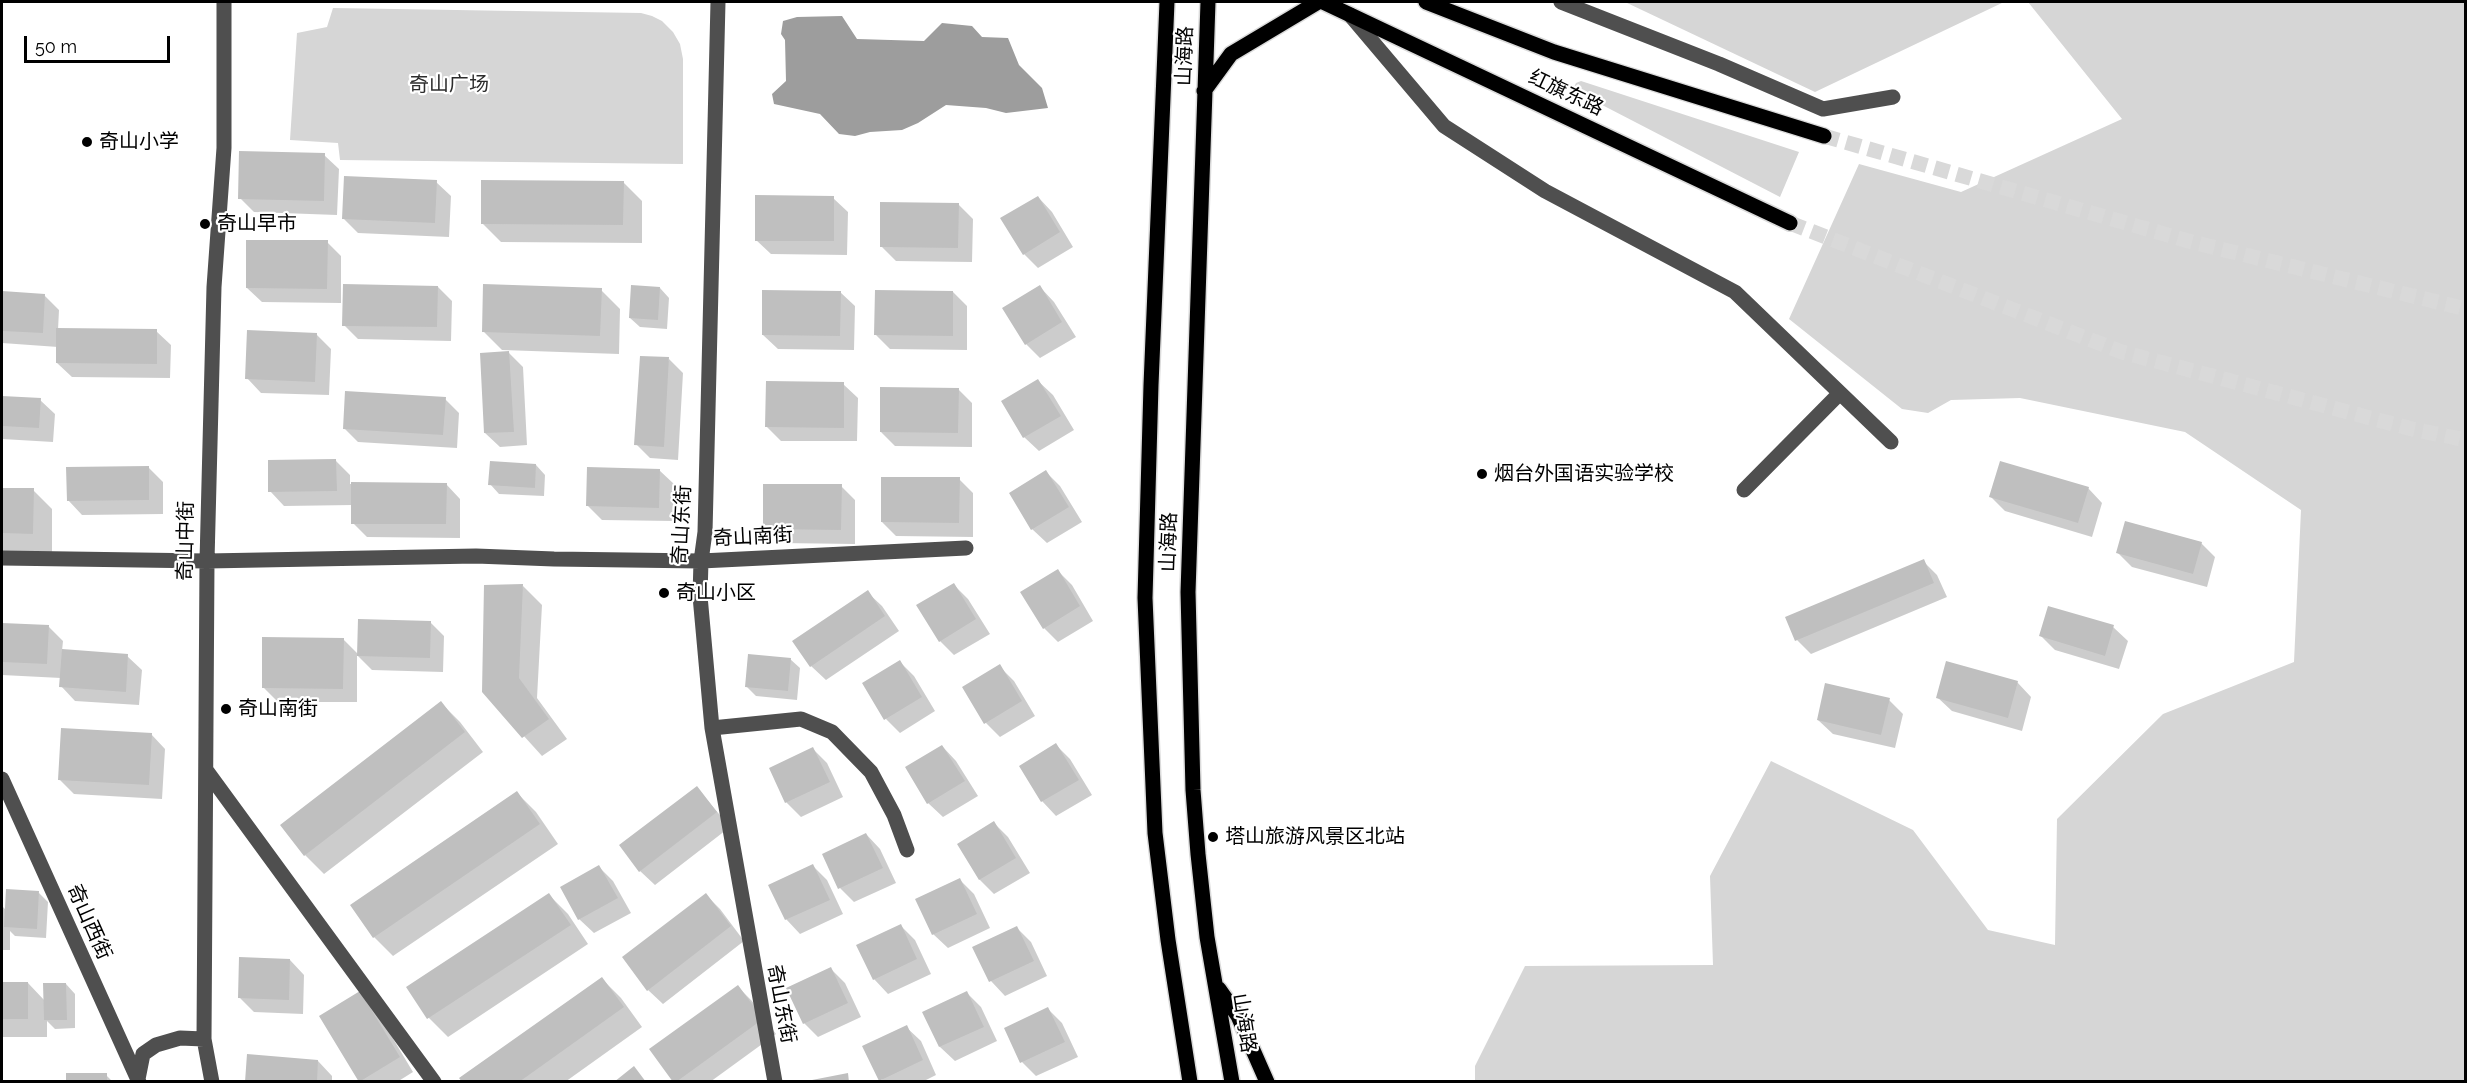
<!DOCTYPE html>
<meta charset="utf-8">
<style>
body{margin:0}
#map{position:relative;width:2467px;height:1083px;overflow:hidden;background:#fff;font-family:Raleway,sans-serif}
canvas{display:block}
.frame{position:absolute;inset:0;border:3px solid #000;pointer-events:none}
.scale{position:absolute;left:24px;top:36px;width:146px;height:27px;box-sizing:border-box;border:3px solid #000;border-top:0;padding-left:8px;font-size:18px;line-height:21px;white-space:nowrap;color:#000;-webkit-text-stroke:4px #fff;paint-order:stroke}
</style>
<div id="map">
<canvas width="2467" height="1083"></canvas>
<div class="frame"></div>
<div class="scale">50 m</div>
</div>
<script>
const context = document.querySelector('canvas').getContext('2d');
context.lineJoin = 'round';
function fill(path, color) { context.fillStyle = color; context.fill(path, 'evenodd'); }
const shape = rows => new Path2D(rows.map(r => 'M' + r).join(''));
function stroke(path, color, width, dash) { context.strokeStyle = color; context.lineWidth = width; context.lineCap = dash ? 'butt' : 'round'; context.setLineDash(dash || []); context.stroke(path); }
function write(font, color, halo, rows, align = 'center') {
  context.font = font + ' Raleway,"Noto Sans SC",sans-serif'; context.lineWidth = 4.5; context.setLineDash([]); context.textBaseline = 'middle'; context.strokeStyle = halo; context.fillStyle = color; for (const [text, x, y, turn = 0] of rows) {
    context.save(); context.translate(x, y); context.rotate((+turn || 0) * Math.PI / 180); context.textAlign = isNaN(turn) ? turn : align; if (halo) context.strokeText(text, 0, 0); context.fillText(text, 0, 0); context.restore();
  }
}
const green = shape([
 [1625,2,2004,2,1815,92],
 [2028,2,2465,2,2465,1081,1475,1081,1475,1066,1525,966,1713,965,1710,876,1771,761,1913,830,1988,930,2055,945,2057,819,2163,714,2294,662,2301,510,2185,432,2020,398,1951,400,1928,413,1902,409,1789,319,1859,164,1961,192,2122,119],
 [333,8,641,13,652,16,662,21,673,32,680,44,683,59,683,164,340,160,338,143,290,140,297,33,327,27],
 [1581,81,1799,152,1780,197,1579,93,1574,87,1576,83]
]);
const water = shape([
 [842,16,857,39,924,41,942,23,972,26,982,37,1008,38,1019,65,1042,88,1048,108,1006,113,986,108,946,105,918,123,902,130,870,132,855,136,839,134,820,114,774,104,772,94,786,81,785,40,781,34,783,21,797,17]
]);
const shadow = shape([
 [324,155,339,169,337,215,254,212,240,198],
 [436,182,451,196,449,237,358,233,344,219],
 [623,182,642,201,642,243,501,242,482,223],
 [1038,197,1052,212,1073,247,1038,268,1024,254],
 [833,198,848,212,847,255,771,254,756,240],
 [958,204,973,219,972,262,896,261,882,247],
 [327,242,341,256,341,303,262,302,247,288],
 [438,287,452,301,451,341,358,339,344,325],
 [1040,287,1054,302,1076,337,1040,358,1026,344],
 [660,288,669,298,667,329,640,327,630,318],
 [601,290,620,309,619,354,502,350,483,331],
 [840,292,855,306,854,350,778,349,763,335],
 [953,292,967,306,967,350,890,349,876,335],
 [2,293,44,295,59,310,58,330,156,331,171,345,170,378,72,377,57,363,58,347,2,343],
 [316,334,331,349,329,395,261,393,247,378],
 [509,353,523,367,527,445,500,447,485,433],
 [669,359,683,373,678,460,650,458,636,444],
 [1038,381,1053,395,1074,430,1039,451,1024,437],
 [843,384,858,398,857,441,781,441,766,426],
 [958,389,972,403,972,447,895,446,881,432],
 [2,397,40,400,55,414,53,442,2,439],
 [445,399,459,413,457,448,358,442,344,428],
 [336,461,350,475,350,484,446,484,460,499,460,538,367,537,353,523,353,505,284,506,270,491],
 [536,465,545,475,544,496,499,494,490,484],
 [149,468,163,482,163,514,82,515,68,500],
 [659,470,674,484,673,521,602,520,588,506],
 [1046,472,1060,486,1082,522,1047,543,1032,529],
 [959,479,973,493,973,537,896,536,882,522],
 [841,486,855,500,855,544,779,543,764,529],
 [2088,488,2102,503,2092,537,2005,511,1991,497],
 [2,489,33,490,52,509,52,552,2,551],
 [2201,543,2215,557,2207,587,2132,567,2118,553],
 [1923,561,1937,575,1947,597,1811,654,1797,640],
 [1058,571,1072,585,1093,621,1058,642,1044,628],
 [954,585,968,599,990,634,954,655,940,641],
 [523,586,542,605,537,698,567,739,542,756,484,692],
 [867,592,882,606,899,631,826,680,811,666],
 [430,622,444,636,443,672,372,670,357,655,357,702,278,702,264,688,343,639,358,654],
 [2,624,49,627,63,641,62,651,127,656,142,670,139,705,75,701,61,686,61,678,2,675],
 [2113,627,2128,641,2119,669,2055,650,2041,636],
 [790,659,800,668,797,700,756,696,747,687],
 [900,662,914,676,935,711,900,733,886,719],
 [999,666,1014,681,1035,716,1000,737,986,723],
 [2017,682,2031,697,2022,731,1952,711,1937,697],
 [1889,700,1903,714,1895,748,1833,734,1818,720],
 [441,703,460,722,483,752,324,874,305,855],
 [151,734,165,749,162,799,74,794,60,780],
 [1056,745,1070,759,1092,795,1056,816,1042,801,1021,766],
 [942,746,956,761,978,796,943,817,928,803],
 [813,749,827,763,843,797,801,817,786,802],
 [697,788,730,827,655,885,640,871],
 [517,793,536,812,558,844,393,956,374,937,352,905],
 [994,823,1008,837,1030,873,994,894,980,880,959,844],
 [866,834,880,849,896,883,854,902,840,888],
 [813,866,827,880,843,914,800,934,786,919],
 [599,867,613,881,631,913,594,933,579,919],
 [960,880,974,894,990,928,948,948,933,934],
 [39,893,48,902,46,938,15,936,10,931,10,950,2,950,2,906,7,911],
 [549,895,568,914,588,944,448,1037,429,1018,408,987],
 [706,895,720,909,744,941,663,1004,648,990],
 [901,926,915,940,931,974,888,994,874,979],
 [1017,928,1031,942,1047,976,1005,996,991,981,975,948],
 [290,960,304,975,303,1014,254,1012,240,998],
 [831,969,845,983,861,1017,818,1037,804,1023],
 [602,979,621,998,642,1027,565,1082,464,1082],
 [2,983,28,983,45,1001,66,984,75,994,75,1028,55,1029,47,1021,47,1037,2,1037],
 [738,987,752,1001,776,1034,710,1082,674,1082],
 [360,993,374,1007,413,1072,397,1082,361,1082,321,1016],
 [967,993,981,1007,997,1041,955,1061,940,1047,924,1013],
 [1048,1009,1062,1023,1078,1057,1036,1076,1022,1062],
 [906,1027,921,1041,936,1075,922,1082,881,1082],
 [318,1061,332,1076,332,1082,247,1082],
 [106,1075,113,1082,67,1082]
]);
const building = shape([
 [239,151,325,153,324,201,238,199],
 [344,176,437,180,435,223,342,219],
 [481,180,624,181,623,225,481,224],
 [755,195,834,196,834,241,755,241],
 [1038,196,1060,232,1023,255,1000,218],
 [880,202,959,203,958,248,880,247],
 [246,240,328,240,327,289,246,288],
 [343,284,438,286,437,327,342,326],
 [483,284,602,288,600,336,482,332],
 [631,285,660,287,658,320,629,318],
 [1040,285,1062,322,1025,345,1002,308],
 [762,290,841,291,840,336,762,335],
 [875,290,953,291,953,336,874,335],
 [2,291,45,294,43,333,2,331],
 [56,328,157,329,157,364,56,363],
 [247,330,317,333,315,382,245,379],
 [509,351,514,432,484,433,480,353],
 [640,356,669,357,664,447,634,445],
 [1038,379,1061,416,1023,438,1001,401],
 [766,381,844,382,844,428,765,427],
 [880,387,959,388,958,433,880,432],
 [345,391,446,397,443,435,343,429],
 [2,396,41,398,39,428,2,426],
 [336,459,337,491,268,492,268,460],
 [490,461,536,464,535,488,488,485],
 [2000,461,2089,487,2078,523,1989,497],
 [149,466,149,500,67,501,66,467],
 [587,467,660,469,659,508,586,506],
 [1046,470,1069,507,1031,530,1009,493],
 [881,477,960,477,959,523,881,522],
 [351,482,447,483,446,524,351,524],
 [763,484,842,484,841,530,763,529],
 [2,488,34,488,33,534,2,533],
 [2125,521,2202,542,2193,574,2116,553],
 [1924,559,1934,583,1795,641,1785,617],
 [1058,569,1080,606,1043,629,1020,592],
 [954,583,976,619,939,642,916,605],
 [523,584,519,678,549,719,522,738,482,692,484,585],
 [868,590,885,616,810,667,792,641],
 [2048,606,2114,625,2105,656,2039,636],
 [358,619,431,621,430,658,357,656],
 [2,623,49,625,47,664,2,662],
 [262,637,344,638,343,689,262,688],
 [62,649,128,654,126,692,59,687],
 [748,654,791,658,788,691,745,687],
 [900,660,922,697,884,720,862,683],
 [1946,661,2018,681,2008,718,1936,698],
 [1000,664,1022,701,984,724,962,687],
 [1825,683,1890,698,1881,735,1817,720],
 [441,701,465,732,304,856,280,825],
 [61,728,152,733,149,785,58,780],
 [1056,743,1079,780,1041,802,1019,766],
 [942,745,965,781,927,804,905,767],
 [813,747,830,782,785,803,769,768],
 [697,786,717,812,639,872,619,845],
 [517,791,540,824,373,938,350,905],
 [994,821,1016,858,979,880,957,844],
 [866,833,883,868,838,889,822,854],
 [813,864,830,900,785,920,768,885],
 [599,865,618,898,578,920,560,887],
 [960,878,977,914,932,935,915,899],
 [6,889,39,891,37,929,4,927],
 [549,893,571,925,427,1019,406,987],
 [706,893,731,926,647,991,622,957],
 [901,924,917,959,873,980,856,945],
 [1017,926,1034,961,989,982,972,947],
 [239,957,290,959,289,1000,238,998],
 [831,967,848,1003,803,1024,786,988],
 [602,977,624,1007,519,1082,462,1082,459,1078],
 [2,982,28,982,28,1019,2,1019],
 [43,983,66,983,67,1020,44,1020],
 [738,985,763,1019,676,1082,673,1082,649,1049],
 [360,991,400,1057,359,1082,319,1016],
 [967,991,984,1027,939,1047,922,1012],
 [1048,1007,1065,1042,1020,1063,1004,1028],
 [907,1025,923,1060,879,1081,862,1046],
 [247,1054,318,1060,317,1082,245,1082],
 [634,1066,646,1082,614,1082],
 [66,1073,107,1073,107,1082,66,1082],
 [848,1073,849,1082,812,1082,812,1080]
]);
const majorTunnel = shape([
 [1824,136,2192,242,2466,309],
 [1790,223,2122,352,2412,429,2466,440]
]);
const minor = shape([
 [718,2,705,532,701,561,700,596,712,728,775,1082],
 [1561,2,1719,64,1823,109,1893,97],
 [1350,15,1444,126,1545,191,1735,292,1891,442],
 [1744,490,1840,393],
 [2,558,207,561,476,556,554,559,701,561,966,548],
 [712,728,801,719,832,732,871,772,894,815,907,850],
 [206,770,434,1082],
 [2,779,139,1082],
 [138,1079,143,1054,156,1045,180,1038,204,1039],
 [212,1082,204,1039,207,561,214,287,224,148,224,2]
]);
const major = shape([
 [1167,2,1151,385,1145,598,1155,833,1168,940,1190,1082],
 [1208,2,1188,592,1193,790,1198,854,1207,937,1232,1082],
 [1323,2,1790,223],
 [1426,2,1554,52,1824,136],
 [1204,91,1231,54,1318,2],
 [1219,989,1238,1016,1267,1082]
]);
const markers = [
 [87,142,6,"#000"],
 [205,224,6,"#000"],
 [1482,474,6,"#000"],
 [664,593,6,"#000"],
 [226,709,6,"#000"],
 [1213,837,6,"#000"]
];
const streetNames = [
 ["山海路",1185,56,-88],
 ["红旗东路",1566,93,25],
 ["奇山东街",682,525,-87],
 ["奇山南街",753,537,-3],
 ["奇山中街",186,541,-89],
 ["山海路",1169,542,-88],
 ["奇山西街",89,922,66],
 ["奇山东街",781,1004,79],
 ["山海路",1244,1023,81]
];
const parkNames = [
 ["奇山广场",449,85]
];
const poiNames = [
 ["奇山小学",99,142],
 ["奇山早市",217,224],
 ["烟台外国语实验学校",1494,474],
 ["奇山小区",676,593],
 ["奇山南街",238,709],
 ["塔山旅游风景区北站",1225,837]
];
fill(green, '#d6d6d6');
fill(water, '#9d9d9d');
fill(shadow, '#0003');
fill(building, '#bfbfbf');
stroke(majorTunnel, '#d9d9d9', 15, [15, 8]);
stroke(major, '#dbdbdb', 18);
stroke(minor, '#4f4f4f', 15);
stroke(major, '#000', 15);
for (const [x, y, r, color] of markers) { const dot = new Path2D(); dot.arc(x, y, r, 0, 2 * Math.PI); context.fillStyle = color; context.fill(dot); stroke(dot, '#fff', 2); }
write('20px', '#000', '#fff', streetNames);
write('20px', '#2d2d2d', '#fff', parkNames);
write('20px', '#000', '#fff', poiNames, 'left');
</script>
